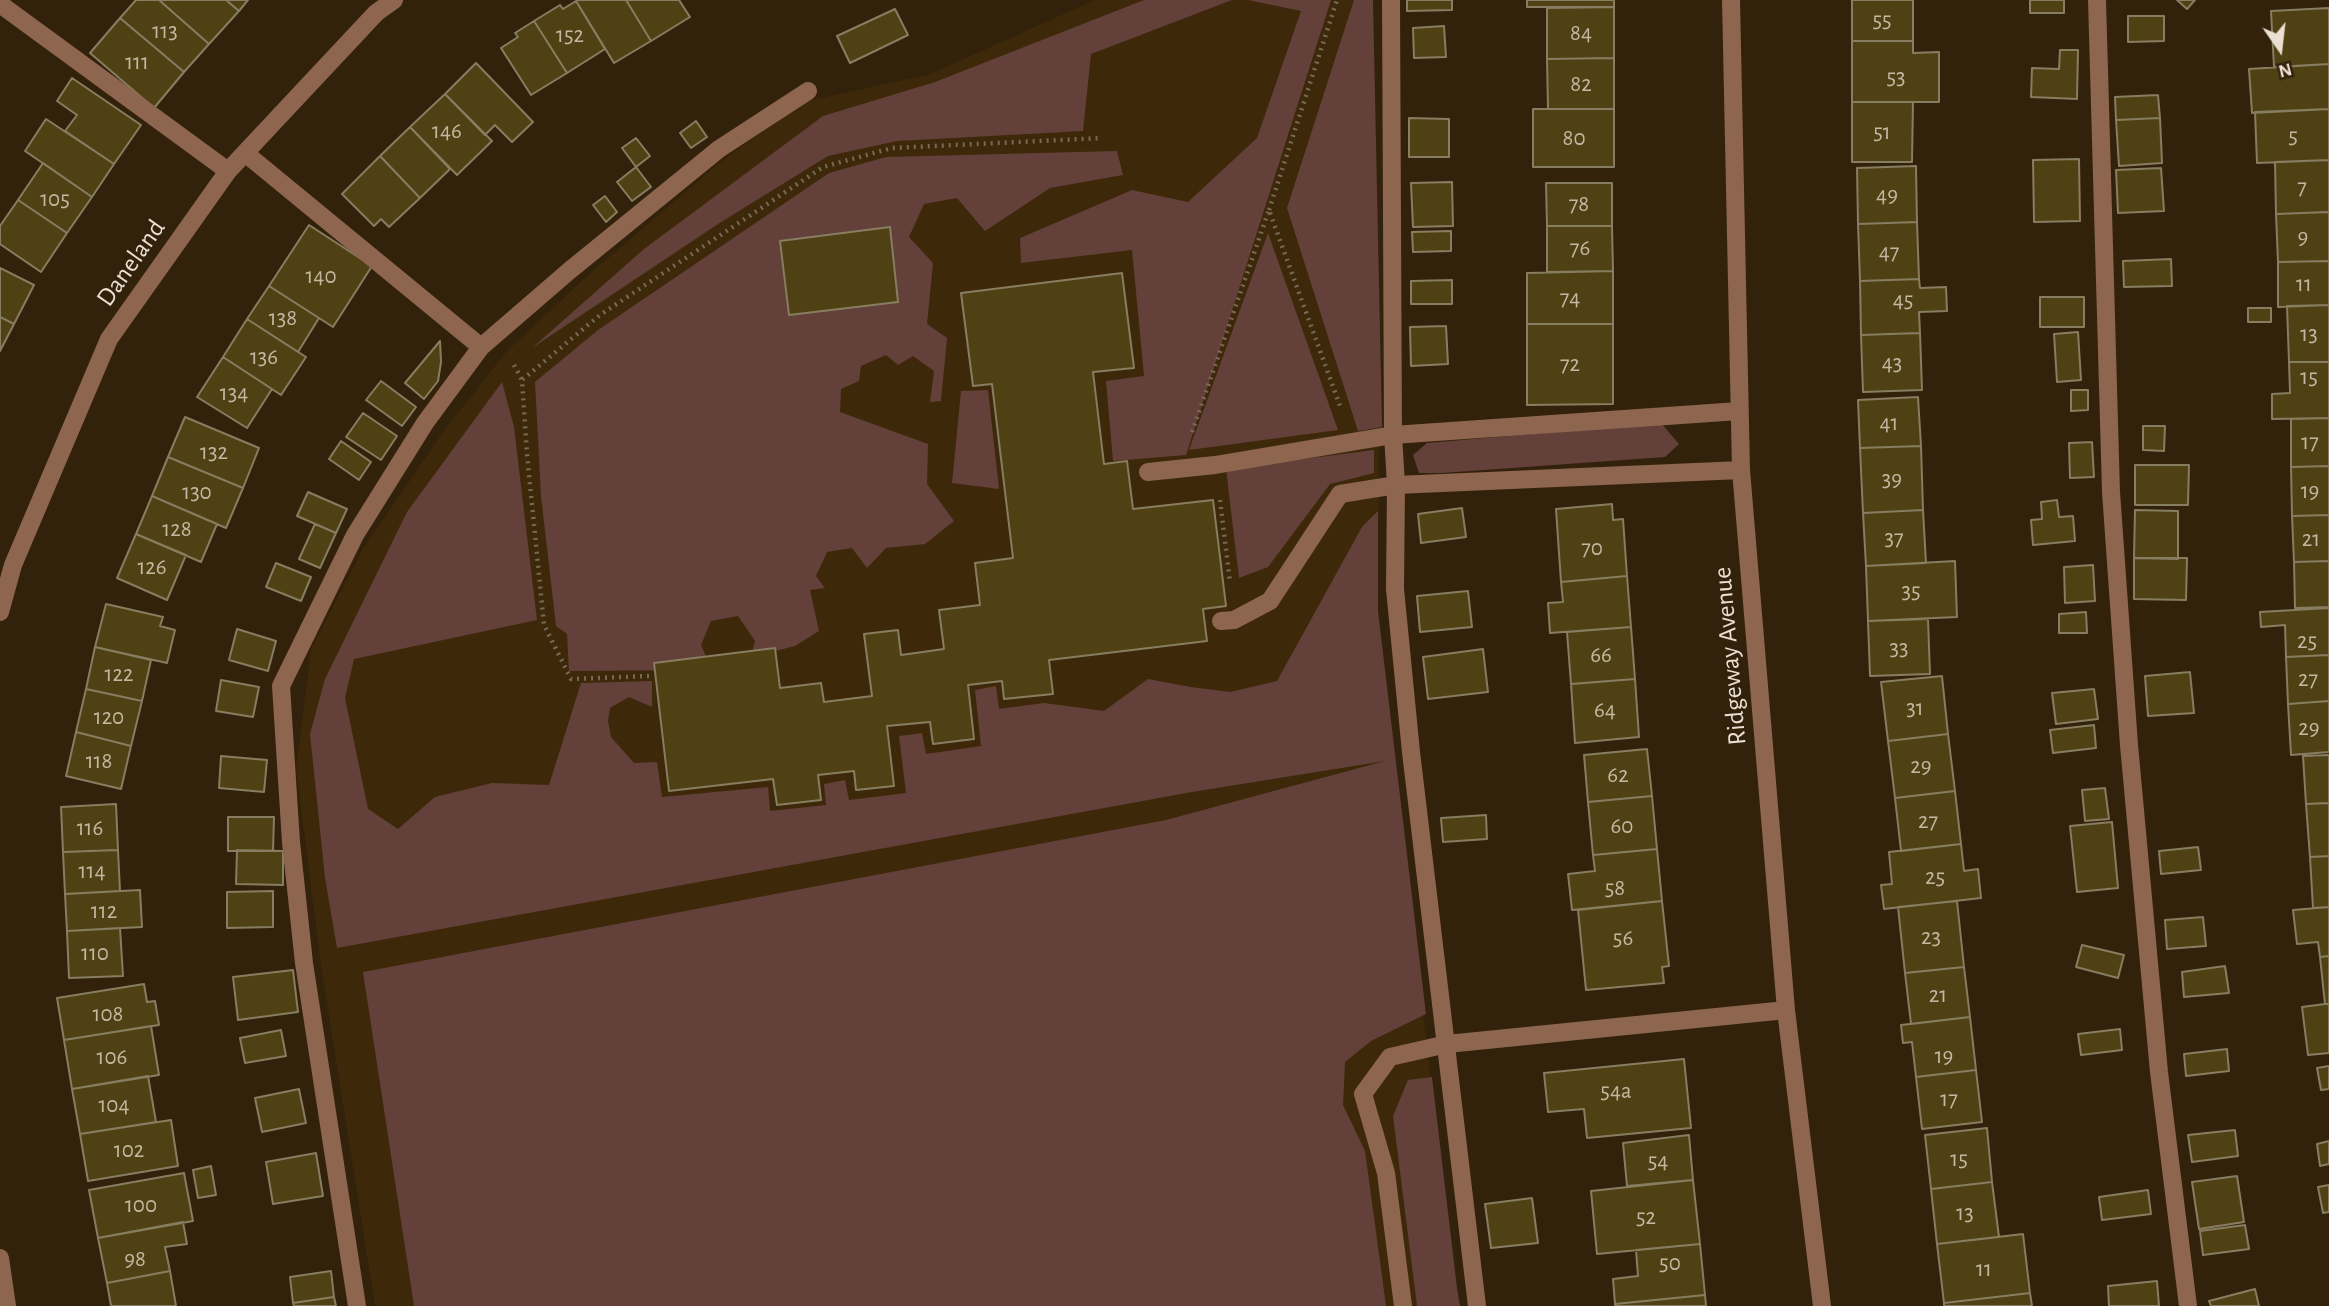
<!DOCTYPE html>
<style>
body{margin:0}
#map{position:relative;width:2329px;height:1306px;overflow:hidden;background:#32210b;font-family:"Alegreya Sans",sans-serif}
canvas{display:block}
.north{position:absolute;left:2245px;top:14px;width:70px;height:70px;-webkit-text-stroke:5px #32210b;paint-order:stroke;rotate:166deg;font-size:19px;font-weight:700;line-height:28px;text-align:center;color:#eadfd2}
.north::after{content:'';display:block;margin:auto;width:24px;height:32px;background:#eadfd2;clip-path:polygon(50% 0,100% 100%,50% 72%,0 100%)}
</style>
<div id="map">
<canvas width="2329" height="1306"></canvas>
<div class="north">N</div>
</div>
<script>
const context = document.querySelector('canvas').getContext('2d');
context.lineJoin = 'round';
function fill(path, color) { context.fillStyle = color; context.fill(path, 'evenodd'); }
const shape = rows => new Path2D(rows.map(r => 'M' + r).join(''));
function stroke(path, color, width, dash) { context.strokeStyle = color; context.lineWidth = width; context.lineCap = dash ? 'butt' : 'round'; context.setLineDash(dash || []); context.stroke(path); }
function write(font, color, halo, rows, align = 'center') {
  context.font = font + ' "Alegreya Sans",sans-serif'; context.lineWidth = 5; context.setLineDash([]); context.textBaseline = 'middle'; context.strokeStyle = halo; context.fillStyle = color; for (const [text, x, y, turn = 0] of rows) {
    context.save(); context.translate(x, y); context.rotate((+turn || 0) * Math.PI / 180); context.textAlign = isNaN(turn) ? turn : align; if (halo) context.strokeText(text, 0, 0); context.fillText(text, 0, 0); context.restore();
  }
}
const built = shape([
 [1095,0,1372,0,1379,419,1378,611,1429,1065,1459,1306,375,1306,320,959,296,768,311,649,364,547,443,432,507,351,586,277,724,159,807,101,930,74]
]);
const green = shape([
 [1144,0,1232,0,1091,54,1083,131,897,141,828,156,718,224,532,348,644,249,823,116,935,82],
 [1248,0,1331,0,1186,455,1113,461,1106,381,1144,376,1132,250,1021,263,1020,238,1132,190,1188,202,1257,138,1301,11],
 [1354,0,1373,0,1382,427,1358,431,1287,208],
 [1117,151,1123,175,1050,188,985,231,957,198,924,204,909,237,933,263,927,324,947,338,941,401,930,402,934,371,913,356,898,365,886,355,861,366,859,381,841,389,840,412,928,444,927,484,954,521,925,544,886,548,867,568,852,548,827,552,816,576,825,588,810,590,819,631,795,646,751,657,755,641,738,616,711,621,701,645,712,670,569,671,567,634,556,626,541,496,535,382,598,330,829,173,886,157],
 [1268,233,1338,430,1189,450],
 [502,382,514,427,537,620,354,659,345,698,368,809,398,829,435,797,492,783,549,785,581,683,652,681,652,707,629,697,610,708,608,721,611,737,634,763,657,762,662,797,768,787,770,811,826,805,824,784,845,780,849,800,906,793,899,736,922,733,926,754,981,746,975,690,996,686,999,709,1044,703,1104,711,1148,679,1191,687,1230,692,1277,681,1362,527,1378,511,1378,611,1426,1014,1371,1041,1345,1062,1343,1105,1365,1151,1386,1306,414,1306,363,972,1166,820,1385,761,1192,792,337,948,325,878,310,734,325,679,407,512],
 [988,390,999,489,952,483,961,391],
 [1661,423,1679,444,1665,457,1442,473,1419,473,1413,455,1427,443],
 [1374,450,1374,473,1330,484,1268,567,1239,578,1226,469],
 [1432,1077,1457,1288,1460,1306,1417,1306,1393,1116,1408,1080]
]);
const building = shape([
 [136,0,159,0,209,44,184,72,120,18,136,0],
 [159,0,226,0,239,11,209,44,159,0],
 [226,0,248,0,239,11,226,0],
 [578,0,626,0,651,41,614,63,576,1,578,0],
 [626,0,679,0,690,17,651,41,626,0],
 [1407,0,1452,0,1452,10,1407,11,1407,0],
 [1527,0,1614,0,1614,7,1527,7,1527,0],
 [1852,0,1913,0,1913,41,1852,41,1852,0],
 [2030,0,2064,0,2064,13,2030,13,2030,0],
 [2177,0,2195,0,2187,9,2177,0],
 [576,1,605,49,567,73,534,21,560,5,563,9,576,1],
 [1614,7,1614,58,1547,59,1547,8,1614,7],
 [2329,8,2329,64,2274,67,2271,11,2329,8],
 [895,9,908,35,850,63,837,36,895,9],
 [2128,16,2164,16,2164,41,2128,42,2128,16],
 [120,18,184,72,154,108,90,53,120,18],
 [534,21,567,73,531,95,501,48,518,37,515,33,534,21],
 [1444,26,1446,57,1414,58,1413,28,1444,26],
 [1852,41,1913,41,1913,53,1939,52,1939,102,1852,102,1852,41],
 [2060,50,2078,50,2077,99,2031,97,2032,68,2059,69,2060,50],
 [1614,58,1614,109,1548,109,1547,59,1614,58],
 [476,63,533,122,512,142,495,125,485,135,445,94,476,63],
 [2329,64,2329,109,2252,113,2249,69,2329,64],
 [72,78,141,125,114,164,65,131,77,115,57,101,72,78],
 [445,94,492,141,457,175,410,127,445,94],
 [2158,95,2160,118,2116,120,2115,97,2158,95],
 [1852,102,1913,102,1912,162,1852,162,1852,102],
 [1533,109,1614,109,1614,167,1533,167,1533,109],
 [2329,109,2329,160,2257,163,2255,112,2329,109],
 [1409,118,1449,119,1449,157,1409,157,1409,118],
 [2160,118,2162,163,2119,166,2116,120,2160,118],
 [46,119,114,164,92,197,25,151,46,119],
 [696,121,707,137,691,148,680,133,696,121],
 [410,127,450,169,420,198,380,156,410,127],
 [636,138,650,156,636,167,622,148,636,138],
 [380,156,420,198,389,227,381,219,374,226,342,194,380,156],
 [2079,159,2080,221,2034,222,2033,160,2079,159],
 [2329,160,2329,212,2276,214,2275,162,2329,160],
 [43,163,92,197,67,233,18,200,43,163],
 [1916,166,1917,222,1858,224,1857,168,1916,166],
 [636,167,651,187,632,201,617,182,636,167],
 [2161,168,2164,211,2118,213,2116,170,2161,168],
 [1452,182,1453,226,1413,227,1411,183,1452,182],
 [1546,183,1612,183,1612,226,1547,226,1546,183],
 [605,196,617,212,606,222,593,205,605,196],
 [18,200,67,233,41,272,0,244,0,226,18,200],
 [2329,212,2329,261,2278,262,2276,214,2329,212],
 [1917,222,1919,279,1860,281,1858,224,1917,222],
 [309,225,372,266,333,327,269,286,309,225],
 [1547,226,1612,226,1613,271,1547,272,1547,226],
 [890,227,898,302,789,315,780,241,890,227],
 [1451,231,1451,251,1413,252,1412,232,1451,231],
 [2171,259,2172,286,2124,287,2123,261,2171,259],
 [2329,261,2329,305,2278,307,2278,262,2329,261],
 [0,268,34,285,14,324,0,317,0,268],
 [1613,271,1613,324,1527,324,1527,273,1613,271],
 [1122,273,1134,368,1093,372,1104,464,1127,461,1133,509,1213,500,1226,606,1203,609,1207,641,1049,660,1053,694,1004,699,1002,681,968,685,974,739,933,744,930,722,887,726,894,786,856,790,854,771,818,775,821,800,777,805,773,779,669,791,654,663,775,648,780,688,821,683,824,702,872,696,864,634,898,630,901,655,944,649,939,610,980,605,975,563,1013,558,992,384,973,386,961,293,1122,273],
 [1919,279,1920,288,1946,287,1947,311,1919,312,1920,333,1861,335,1860,281,1919,279],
 [1452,280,1452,304,1411,304,1411,281,1452,280],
 [269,286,319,318,298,352,247,319,269,286],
 [2040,297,2084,297,2084,327,2040,327,2040,297],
 [2329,305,2329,362,2289,362,2287,306,2329,305],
 [2248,308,2271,308,2271,322,2248,322,2248,308],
 [0,317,14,324,0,351,0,317],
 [247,319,306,357,281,395,223,357,247,319],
 [1527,324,1613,324,1613,404,1527,405,1527,324],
 [1446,326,1448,364,1411,366,1410,327,1446,326],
 [2078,332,2081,380,2057,382,2054,334,2078,332],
 [1920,333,1922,390,1863,392,1861,335,1920,333],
 [440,341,441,362,438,381,424,399,405,383,440,341],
 [223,357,272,389,247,428,197,397,223,357],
 [2289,362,2329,362,2329,418,2272,419,2272,394,2290,393,2289,362],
 [381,381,416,407,402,426,366,400,381,381],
 [2071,390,2088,390,2088,410,2071,411,2071,390],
 [1918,397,1921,446,1860,448,1858,400,1918,397],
 [363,413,397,436,381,460,346,437,363,413],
 [185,417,259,448,243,488,168,457,185,417],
 [2329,418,2329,466,2291,467,2291,419,2329,418],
 [2143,426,2165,426,2164,451,2143,450,2143,426],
 [341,441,371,462,359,480,329,459,341,441],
 [2092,442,2094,477,2070,478,2069,443,2092,442],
 [1921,446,1923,510,1863,513,1860,448,1921,446],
 [168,457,243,488,226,528,152,496,168,457],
 [2135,465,2189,465,2188,505,2135,505,2135,465],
 [2329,466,2329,515,2292,516,2291,467,2329,466],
 [308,492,347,509,336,533,297,516,308,492],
 [152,496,217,524,201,562,136,534,152,496],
 [2057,500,2059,517,2073,516,2075,541,2033,545,2031,520,2042,519,2041,502,2057,500],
 [1612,504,1613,520,1623,519,1627,576,1561,582,1556,509,1612,504],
 [1462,508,1466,537,1421,543,1418,514,1462,508],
 [1923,510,1926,563,1866,566,1863,513,1923,510],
 [2135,510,2178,511,2178,559,2134,558,2135,510],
 [2329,515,2329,561,2294,562,2292,516,2329,515],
 [315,524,336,533,320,568,299,559,315,524],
 [136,534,186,555,167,600,117,578,136,534],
 [2134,558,2187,558,2186,600,2134,599,2134,558],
 [1955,561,1957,617,1868,621,1866,566,1955,561],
 [2329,561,2329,607,2295,608,2294,562,2329,561],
 [276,563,311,577,301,601,266,587,276,563],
 [2093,565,2095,601,2065,603,2064,567,2093,565],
 [1627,576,1631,627,1550,633,1548,603,1563,602,1561,582,1627,576],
 [1468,591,1472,627,1420,632,1417,596,1468,591],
 [106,604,163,617,160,626,175,630,167,663,95,647,106,604],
 [2329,608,2329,655,2286,657,2285,625,2261,627,2260,612,2329,608],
 [2086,612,2087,633,2059,633,2059,614,2086,612],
 [1928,619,1930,674,1870,676,1868,621,1928,619],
 [1631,627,1635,679,1571,684,1567,632,1631,627],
 [237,629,276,641,268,671,229,660,237,629],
 [95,647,151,660,142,701,86,689,95,647],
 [1483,649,1488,692,1428,699,1423,657,1483,649],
 [2329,655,2329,701,2288,704,2286,657,2329,655],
 [2190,672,2194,713,2148,716,2145,676,2190,672],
 [1942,676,1948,734,1888,741,1881,682,1942,676],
 [1635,679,1639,737,1575,743,1571,684,1635,679],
 [221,680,259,687,253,717,216,711,221,680],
 [86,689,142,701,131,746,76,732,86,689],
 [2094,689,2098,719,2056,724,2052,693,2094,689],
 [2329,701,2329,752,2291,755,2288,704,2329,701],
 [2094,725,2096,748,2053,753,2050,730,2094,725],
 [76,732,131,746,121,789,66,776,76,732],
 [1948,734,1955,791,1895,798,1888,741,1948,734],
 [1647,749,1652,796,1588,802,1584,755,1647,749],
 [2329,755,2329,803,2306,804,2303,756,2329,755],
 [221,756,267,760,264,792,219,788,221,756],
 [2105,788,2109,819,2085,821,2082,790,2105,788],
 [1955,791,1961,844,1901,851,1895,798,1955,791],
 [1652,796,1657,849,1593,855,1588,802,1652,796],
 [2329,803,2329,856,2310,857,2306,804,2329,803],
 [116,804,118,850,63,852,61,807,116,804],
 [1486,815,1487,839,1443,842,1441,818,1486,815],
 [228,817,274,817,273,851,228,851,228,817],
 [2112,822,2118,888,2077,892,2070,826,2112,822],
 [1961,844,1964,871,1978,869,1981,898,1884,909,1881,885,1892,884,1889,852,1961,844],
 [2198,847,2201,870,2161,874,2159,851,2198,847],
 [1657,849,1662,901,1572,910,1568,874,1595,871,1593,855,1657,849],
 [118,850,120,891,65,894,63,852,118,850],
 [237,850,283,851,283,885,236,884,237,850],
 [2329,856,2329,907,2313,908,2310,857,2329,856],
 [140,890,142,927,67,931,65,894,140,890],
 [273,891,273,927,227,928,227,892,273,891],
 [1662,901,1669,966,1662,967,1664,983,1586,990,1578,910,1662,901],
 [1957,901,1964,967,1905,973,1898,907,1957,901],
 [2329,907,2329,956,2320,957,2318,942,2297,944,2293,910,2329,907],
 [2203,917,2206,946,2167,949,2165,920,2203,917],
 [120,928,123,976,69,978,67,931,120,928],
 [2082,945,2124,955,2118,978,2076,967,2082,945],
 [2329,956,2329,1004,2325,1004,2320,957,2329,956],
 [2225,966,2229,993,2184,997,2182,972,2225,966],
 [1964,967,1970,1017,1911,1024,1905,973,1964,967],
 [293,970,298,1012,238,1020,233,977,293,970],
 [144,984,147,1002,155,1001,159,1025,64,1040,57,998,144,984],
 [2325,1004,2329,1004,2329,1053,2308,1055,2302,1007,2325,1004],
 [1970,1017,1976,1070,1916,1077,1912,1042,1903,1043,1901,1025,1970,1017],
 [151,1026,159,1075,72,1089,64,1040,151,1026],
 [2120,1029,2122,1050,2081,1055,2078,1034,2120,1029],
 [281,1030,286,1056,245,1063,240,1038,281,1030],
 [2227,1049,2229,1071,2186,1076,2184,1054,2227,1049],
 [1684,1059,1691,1128,1587,1138,1584,1109,1548,1112,1544,1073,1684,1059],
 [2329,1066,2329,1089,2321,1090,2317,1068,2329,1066],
 [1976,1070,1982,1122,1922,1129,1916,1077,1976,1070],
 [148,1076,156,1122,80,1134,72,1089,148,1076],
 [299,1089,306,1123,262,1132,255,1098,299,1089],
 [171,1120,178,1166,88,1181,80,1134,171,1120],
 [1987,1128,1992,1182,1931,1189,1925,1135,1987,1128],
 [2235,1130,2238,1156,2192,1162,2188,1135,2235,1130],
 [1689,1135,1693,1180,1627,1186,1623,1143,1689,1135],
 [2329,1141,2329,1164,2320,1166,2317,1144,2329,1141],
 [316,1153,323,1196,273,1204,266,1162,316,1153],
 [211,1166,216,1195,198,1198,193,1170,211,1166],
 [184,1173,193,1221,98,1238,89,1190,184,1173],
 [2237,1176,2244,1222,2199,1229,2192,1182,2237,1176],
 [1693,1180,1700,1244,1597,1254,1591,1191,1693,1180],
 [1992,1182,1999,1237,1937,1244,1931,1189,1992,1182],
 [2329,1185,2329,1212,2323,1213,2318,1187,2329,1185],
 [2148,1190,2151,1214,2102,1220,2099,1197,2148,1190],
 [1532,1198,1538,1243,1491,1248,1485,1204,1532,1198],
 [183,1222,187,1244,165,1247,170,1271,107,1283,98,1238,183,1222],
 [2245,1225,2249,1249,2203,1255,2200,1231,2245,1225],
 [2023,1234,2030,1293,1944,1303,1937,1244,2023,1234],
 [1700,1244,1705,1295,1615,1304,1613,1279,1638,1276,1636,1250,1700,1244],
 [170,1271,176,1306,111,1306,107,1283,170,1271],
 [331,1271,334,1297,293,1303,290,1277,331,1271],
 [2157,1281,2159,1306,2109,1306,2108,1286,2157,1281],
 [2255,1289,2259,1306,2211,1306,2209,1301,2255,1289],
 [2030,1293,2032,1306,1944,1306,1944,1303,2030,1293],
 [1705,1295,1706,1306,1615,1306,1615,1304,1705,1295],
 [334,1297,336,1306,294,1306,293,1303,334,1297]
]);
const path = shape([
 [1269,210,1337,0],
 [514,365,522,380],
 [1192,432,1269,210,1340,406],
 [1220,500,1230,582],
 [649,676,571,679,544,625,527,454,522,380,600,315,823,167,892,148,1102,138]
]);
const minor = shape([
 [1391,0,1393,435,1396,485,1395,589,1411,752,1477,1306],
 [1731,0,1741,470,1786,1010,1822,1306],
 [2097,0,2111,492,2129,745,2159,1072,2188,1306],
 [0,4,228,171],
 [245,153,481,347],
 [1148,472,1215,465,1393,435,1739,411],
 [0,612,13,565,109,339,228,171,376,13,394,0],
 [1221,621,1234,620,1270,601,1340,494,1396,485,1741,470],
 [0,1258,7,1306],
 [357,1306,304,963,291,842,281,686,355,535,425,423,481,347,569,271,719,149,808,91],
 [1403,1306,1386,1173,1363,1094,1390,1057,1447,1044,1786,1010]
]);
const numberNames = [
 ["55",1882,20],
 ["113",165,31],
 ["84",1581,33],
 ["152",570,35],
 ["111",137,62],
 ["53",1896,77],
 ["82",1581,84],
 ["146",447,131],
 ["51",1882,132],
 ["5",2293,136],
 ["80",1574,138],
 ["7",2302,187],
 ["49",1887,195],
 ["105",55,199],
 ["78",1579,204],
 ["9",2303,237],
 ["76",1580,248],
 ["47",1889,252],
 ["140",321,276],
 ["11",2304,284],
 ["74",1570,298],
 ["45",1903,300],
 ["138",283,318],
 ["13",2309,334],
 ["136",264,357],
 ["43",1892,363],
 ["72",1570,364],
 ["15",2309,377],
 ["134",234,393],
 ["41",1889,423],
 ["17",2310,442],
 ["132",214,452],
 ["39",1892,479],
 ["19",2310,491],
 ["130",197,492],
 ["128",177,529],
 ["37",1894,538],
 ["21",2311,539],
 ["70",1592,548],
 ["126",152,567],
 ["35",1911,591],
 ["25",2307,641],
 ["33",1899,648],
 ["66",1601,655],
 ["122",119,674],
 ["27",2308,679],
 ["31",1915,708],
 ["64",1605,710],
 ["120",109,717],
 ["29",2309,728],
 ["118",99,761],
 ["29",1921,766],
 ["62",1618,775],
 ["27",1928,821],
 ["60",1622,826],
 ["116",90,828],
 ["114",92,871],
 ["25",1935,877],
 ["58",1615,888],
 ["112",104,911],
 ["23",1931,937],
 ["56",1623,938],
 ["110",95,953],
 ["21",1938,995],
 ["108",108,1014],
 ["19",1944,1056],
 ["106",112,1057],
 ["54a",1616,1091],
 ["17",1949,1099],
 ["104",114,1105],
 ["102",129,1150],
 ["15",1959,1159],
 ["54",1658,1161],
 ["100",141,1205],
 ["13",1965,1213],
 ["52",1646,1217],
 ["98",135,1259],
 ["50",1670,1263],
 ["11",1984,1269]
];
const streetNames = [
 ["Daneland",131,263,-55],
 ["Ridgeway Avenue",1730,656,-95]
];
fill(built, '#3e280a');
fill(green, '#63403a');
fill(building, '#504114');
stroke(building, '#877d60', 2);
stroke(path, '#786957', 4.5, [2, 5]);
stroke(minor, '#8e654e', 18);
write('23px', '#c4b8a2', null, numberNames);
write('26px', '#eadfd2', '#32210b', streetNames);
</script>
